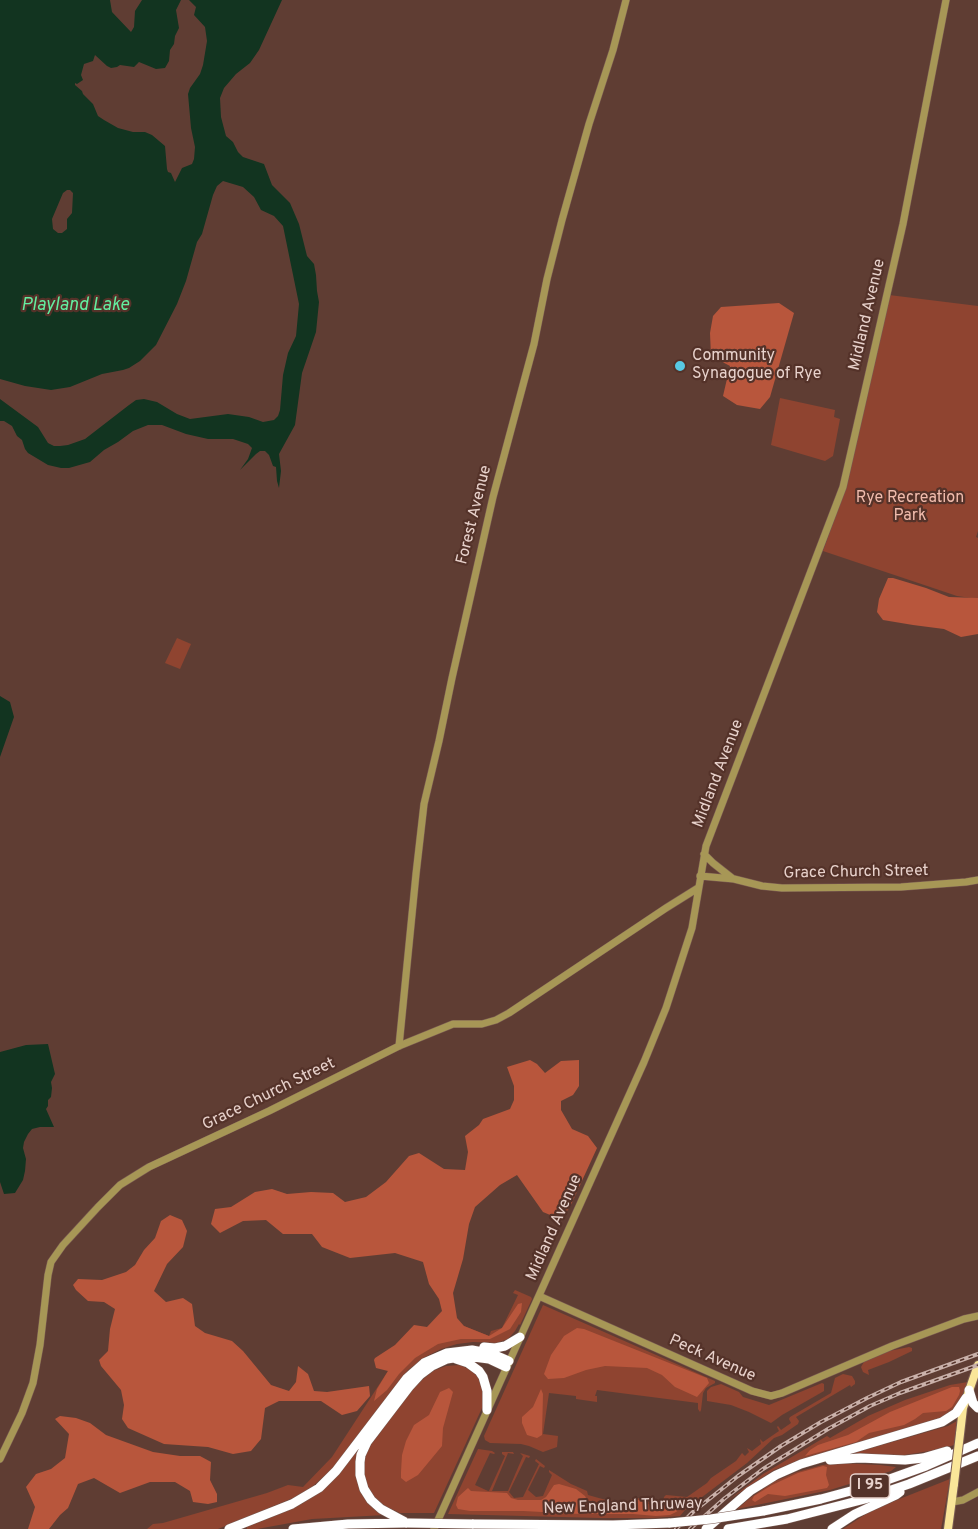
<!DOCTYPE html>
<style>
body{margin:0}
canvas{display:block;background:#5f3d33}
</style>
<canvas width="978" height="1529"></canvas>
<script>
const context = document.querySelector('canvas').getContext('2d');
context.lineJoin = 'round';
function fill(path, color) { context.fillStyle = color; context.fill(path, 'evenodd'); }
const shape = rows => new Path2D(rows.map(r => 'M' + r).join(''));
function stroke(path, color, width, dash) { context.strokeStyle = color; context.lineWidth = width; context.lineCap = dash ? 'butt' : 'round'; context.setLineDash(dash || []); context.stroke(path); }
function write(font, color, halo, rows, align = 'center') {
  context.font = font + ' Overpass,sans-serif'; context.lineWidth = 4.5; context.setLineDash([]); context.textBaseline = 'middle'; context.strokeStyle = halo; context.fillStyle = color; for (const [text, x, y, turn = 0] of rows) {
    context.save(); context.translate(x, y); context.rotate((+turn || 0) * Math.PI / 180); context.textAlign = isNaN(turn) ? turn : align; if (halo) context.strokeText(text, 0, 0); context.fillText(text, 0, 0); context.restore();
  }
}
const green = shape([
 [889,295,978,306,978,531,976,537,978,538,978,599,957,596,823,551,846,487],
 [780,398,835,410,834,417,840,419,833,456,825,461,771,445],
 [177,638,191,644,180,669,165,663],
 [515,1290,531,1297,532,1299,520,1325,519,1324,515,1331,508,1339,499,1342,498,1343,473,1342,457,1344,441,1349,425,1357,408,1370,334,1467,313,1486,298,1496,218,1529,147,1529,153,1524,163,1523,267,1493,288,1485,303,1487,332,1457,388,1371,464,1326,489,1336,491,1331,502,1328,518,1295,513,1293],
 [543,1305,715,1381,715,1383,706,1388,703,1393,701,1410,700,1412,698,1409,698,1403,597,1390,595,1396,597,1396,597,1402,576,1399,576,1396,549,1393,543,1434,558,1436,557,1447,543,1452,529,1446,521,1444,490,1443,485,1440,484,1436],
 [909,1347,912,1348,912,1351,889,1362,868,1370,869,1375,863,1372,861,1367,864,1362,889,1351],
 [460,1365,473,1371,481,1380,484,1394,482,1408,434,1513,400,1513,387,1507,377,1501,369,1491,365,1479,363,1463,369,1447,416,1385,433,1371,446,1366],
 [843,1374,852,1376,855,1381,855,1384,851,1387,850,1385,796,1417,799,1421,798,1424,782,1435,774,1438,747,1463,685,1510,680,1516,653,1518,600,1518,448,1514,478,1449,492,1451,495,1453,494,1454,490,1453,475,1485,488,1491,489,1491,505,1456,502,1454,502,1452,513,1452,514,1454,508,1453,492,1491,508,1491,523,1456,520,1453,530,1456,529,1458,526,1457,509,1492,514,1498,523,1497,539,1464,535,1461,536,1459,545,1466,544,1468,540,1466,528,1490,536,1497,543,1496,552,1475,549,1472,549,1470,571,1484,587,1491,588,1495,606,1500,630,1502,631,1499,641,1498,645,1499,645,1501,663,1503,664,1497,666,1495,687,1497,707,1483,711,1478,736,1461,742,1453,745,1456,749,1452,747,1448,752,1451,761,1444,760,1439,763,1442,779,1431,777,1427,778,1426,781,1430,791,1423,789,1419,790,1417,831,1393,835,1378],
 [968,1382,956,1411,952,1415,800,1460,774,1470,727,1501,763,1474,827,1436,830,1438,868,1416,905,1400,950,1385],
 [822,1383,824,1384,824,1391,782,1415,771,1423,749,1412,731,1405,707,1401,707,1391,711,1387,721,1384,739,1392,743,1397,769,1405],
 [957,1421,954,1445,942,1449,904,1455,850,1454,948,1426],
 [365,1440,359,1454,355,1473,362,1494,375,1510,385,1515,312,1519,257,1529,247,1529,246,1526,303,1503,320,1491],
 [838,1463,880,1465,896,1467,891,1471,830,1490,737,1509,750,1498,773,1482,797,1472,822,1465],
 [950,1479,941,1529,843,1529,869,1512,892,1502]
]);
const forest = shape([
 [779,303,794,313,770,397,760,409,737,405,723,396,730,366,711,356,710,333,713,316,721,307],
 [888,578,893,578,926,588,949,597,978,598,978,634,961,637,944,629,913,625,883,620,877,612,879,599],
 [530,1060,537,1064,545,1073,561,1061,579,1060,579,1086,573,1095,561,1101,561,1110,572,1129,588,1136,597,1148,570,1207,563,1216,555,1217,543,1212,517,1175,500,1185,475,1207,469,1224,463,1259,453,1293,457,1318,464,1326,489,1336,502,1328,518,1304,522,1303,521,1312,510,1329,490,1339,461,1339,438,1344,415,1358,399,1374,387,1390,374,1401,377,1389,388,1371,376,1368,374,1360,375,1358,395,1345,414,1325,427,1327,442,1311,439,1299,429,1284,423,1262,395,1253,350,1258,322,1247,312,1234,283,1234,266,1220,243,1221,220,1233,211,1224,215,1209,231,1207,255,1192,272,1189,287,1194,311,1192,333,1193,345,1202,366,1197,386,1182,409,1156,419,1153,444,1169,465,1170,468,1152,465,1136,479,1125,483,1119,510,1109,514,1100,514,1086,507,1067],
 [170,1215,182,1220,187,1231,183,1247,167,1264,154,1291,166,1302,183,1298,192,1304,195,1326,205,1333,232,1341,243,1351,271,1385,289,1391,296,1382,298,1366,308,1374,314,1391,327,1392,369,1386,370,1396,357,1411,342,1415,321,1401,279,1401,265,1408,261,1439,251,1451,233,1454,208,1447,164,1444,128,1428,122,1419,124,1405,121,1390,101,1366,99,1360,108,1351,110,1329,115,1309,104,1302,88,1301,76,1290,73,1285,78,1279,102,1280,126,1272,135,1265,144,1250,155,1238,161,1221],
 [577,1328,584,1329,707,1378,709,1383,697,1397,675,1387,662,1375,647,1368,605,1366,586,1370,564,1378,548,1379,544,1374,551,1355,564,1336],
 [952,1387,959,1387,960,1391,959,1395,952,1407,946,1411,923,1413,915,1419,904,1425,869,1433,856,1442,805,1456,810,1450,818,1445,848,1435,890,1412],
 [449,1388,453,1392,443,1428,442,1446,418,1475,406,1482,401,1478,401,1472,402,1455,406,1441,414,1425,429,1415,440,1392],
 [541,1389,543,1394,542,1435,537,1438,527,1435,522,1423,522,1417,533,1407],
 [60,1416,76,1418,90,1423,106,1435,153,1452,180,1456,200,1456,211,1462,210,1480,217,1494,217,1502,208,1504,193,1502,190,1491,175,1482,150,1482,120,1493,94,1478,78,1484,68,1508,60,1515,49,1529,28,1529,35,1507,26,1487,36,1474,51,1469,65,1458,69,1434,55,1419],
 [823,1466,827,1467,826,1475,829,1485,827,1488,785,1496,768,1494,755,1502,752,1500,754,1496,772,1485,798,1473],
 [559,1484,576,1489,585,1496,588,1502,600,1504,630,1504,634,1501,637,1500,641,1500,647,1504,667,1506,676,1504,691,1498,690,1501,685,1506,676,1512,670,1515,656,1516,633,1514,581,1514,523,1511,470,1511,458,1509,456,1505,458,1497,468,1488,471,1491,507,1493,511,1498,518,1500,541,1500,546,1497,554,1485]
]);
const water = shape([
 [0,0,110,0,112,12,131,32,134,27,135,11,142,0,181,0,176,10,179,28,175,36,174,44,170,50,169,61,165,68,156,69,139,62,134,67,120,65,117,67,111,68,107,66,95,55,93,61,84,64,81,75,83,80,77,84,75,83,75,85,82,91,83,94,93,104,98,116,104,120,118,128,133,132,145,132,152,135,165,146,167,169,168,172,171,173,175,182,182,168,192,164,194,159,195,147,191,128,188,94,190,88,200,74,203,65,207,41,205,27,194,15,196,7,189,0,282,0,259,50,250,63,236,74,224,88,220,98,221,117,226,136,233,142,238,152,243,157,264,164,272,185,290,203,299,224,307,256,314,264,316,275,317,291,319,302,316,332,302,373,295,425,279,454,281,471,279,488,277,481,276,467,273,466,269,455,265,451,260,451,256,454,240,470,248,459,252,448,248,444,233,439,208,439,186,434,162,425,148,425,133,431,118,442,104,450,90,462,69,468,61,468,48,465,28,453,25,449,22,440,17,436,12,426,4,421,0,421,0,399,38,427,48,443,54,446,60,446,68,445,85,439,129,405,136,400,144,399,157,402,177,414,190,419,228,414,249,417,263,422,274,420,278,416,280,410,283,375,288,353,296,336,299,304,283,226,274,216,261,210,254,197,243,187,223,181,217,186,213,195,202,234,197,242,186,281,177,304,156,345,140,361,129,368,123,370,102,374,70,387,51,390,25,386,0,379],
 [67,190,70,190,73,193,72,213,67,219,67,229,62,233,58,233,53,229,52,219,63,193],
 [0,696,10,702,14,717,0,757],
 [48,1044,55,1074,51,1082,52,1088,51,1097,48,1100,48,1106,46,1109,54,1127,40,1127,32,1129,28,1134,24,1142,23,1148,26,1159,25,1171,23,1180,15,1193,4,1194,0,1182,0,1052,26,1045]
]);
const tertiary = shape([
 [704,854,713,863,732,878],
 [700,876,734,879,762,886,782,888,901,887,966,882,978,880],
 [399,1046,416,874,424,804,439,741,452,678,493,497,534,344,547,279,562,220,589,124,613,50,626,0],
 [539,1296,752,1391,771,1396,782,1393,892,1346,964,1319,978,1316],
 [0,1459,22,1413,33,1383,40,1345,48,1275,51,1262,63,1245,98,1207,120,1185,149,1167,269,1111,399,1046,453,1024,482,1024,496,1020,509,1013,666,908,698,888],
 [952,1502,963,1500,978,1492],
 [434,1529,644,1062,666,1008,692,928,706,846,843,487,903,224,946,0]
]);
const primary = shape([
 [960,1434,963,1408,978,1365],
 [948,1529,954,1484]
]);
const motorway = shape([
 [484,1347,495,1348,505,1346,520,1337],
 [456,1359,468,1363,479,1371,483,1377,487,1391,487,1410],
 [969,1390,973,1403,978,1408],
 [830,1460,860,1458,905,1460,923,1458,947,1451],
 [763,1511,821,1499,873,1485,926,1466,978,1443],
 [407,1523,381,1509,371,1500,364,1489,360,1475,360,1462,361,1455,367,1442,409,1387,420,1375,432,1366,447,1359,466,1356,489,1359,506,1367],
 [472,1524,613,1525,670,1523],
 [229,1529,292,1504,319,1488,336,1471,407,1378,424,1363,447,1353,472,1350,493,1354,509,1361],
 [293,1529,348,1524,405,1523],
 [706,1529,750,1491,776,1475,801,1464,942,1422,956,1413,966,1398],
 [728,1529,787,1519,865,1499,909,1484,978,1456],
 [832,1529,855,1514,896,1495,900,1492]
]);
const rail = shape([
 [676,1529,693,1512,738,1476,781,1446,821,1422,867,1398,901,1382,978,1354],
 [690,1529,725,1498,763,1469,828,1429,870,1406,900,1393,978,1365]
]);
const primaryBridge = shape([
 [954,1484,960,1434]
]);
const motorwayBridge = shape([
 [407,1523,472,1524],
 [670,1523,711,1519,763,1511]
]);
const markers = [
 [680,366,6,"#58c9e3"]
];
const shields = [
 [870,1486,39]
];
const shieldNames = [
 ["I 95",870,1486]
];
const streetNames = [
 ["Midland Avenue",868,315,-77],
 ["Forest Avenue",475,515,-76],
 ["Midland Avenue",719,774,-69],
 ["Grace Church Street",856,873,-1],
 ["Grace Church Street",269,1095,-26],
 ["Midland Avenue",555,1228,-66],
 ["Peck Avenue",712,1359,24],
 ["New England Thruway",623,1507,-2]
];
const poiNames = [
 ["Community",692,357],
 ["Synagogue of Rye",692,375]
];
const parkNames = [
 ["Rye Recreation",910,499],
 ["Park",910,517]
];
const waterNames = [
 ["Playland Lake",75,306]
];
fill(green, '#8f4430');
fill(forest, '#b8563c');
fill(water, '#123420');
stroke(tertiary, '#7a5b52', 8);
stroke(primary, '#7a5b52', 10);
stroke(motorway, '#7a5b52', 10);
stroke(tertiary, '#a79756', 7);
stroke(primary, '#fae699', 8);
stroke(motorway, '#fff', 9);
stroke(rail, '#c9b1aa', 4);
stroke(rail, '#543229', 1.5, [4.5]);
stroke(primaryBridge, '#7a5b52', 10, []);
stroke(motorwayBridge, '#7a5b52', 10, []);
stroke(primaryBridge, '#fae699', 8);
stroke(motorwayBridge, '#fff', 9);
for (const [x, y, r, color] of markers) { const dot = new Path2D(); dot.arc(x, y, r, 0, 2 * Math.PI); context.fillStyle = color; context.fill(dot); stroke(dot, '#543229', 2); }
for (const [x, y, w] of shields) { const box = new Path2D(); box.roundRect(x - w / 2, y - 12, w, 24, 4.5); context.fillStyle = '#543229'; context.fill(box); stroke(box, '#e8d2cc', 1.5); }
write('bold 15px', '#e8d2cc', null, shieldNames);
write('16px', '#e8d2cc', '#543229', streetNames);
write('16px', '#e8d2cc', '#543229', poiNames, 'left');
write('16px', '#f1bcad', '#543229', parkNames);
write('italic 18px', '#63eea0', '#543229', waterNames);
</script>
